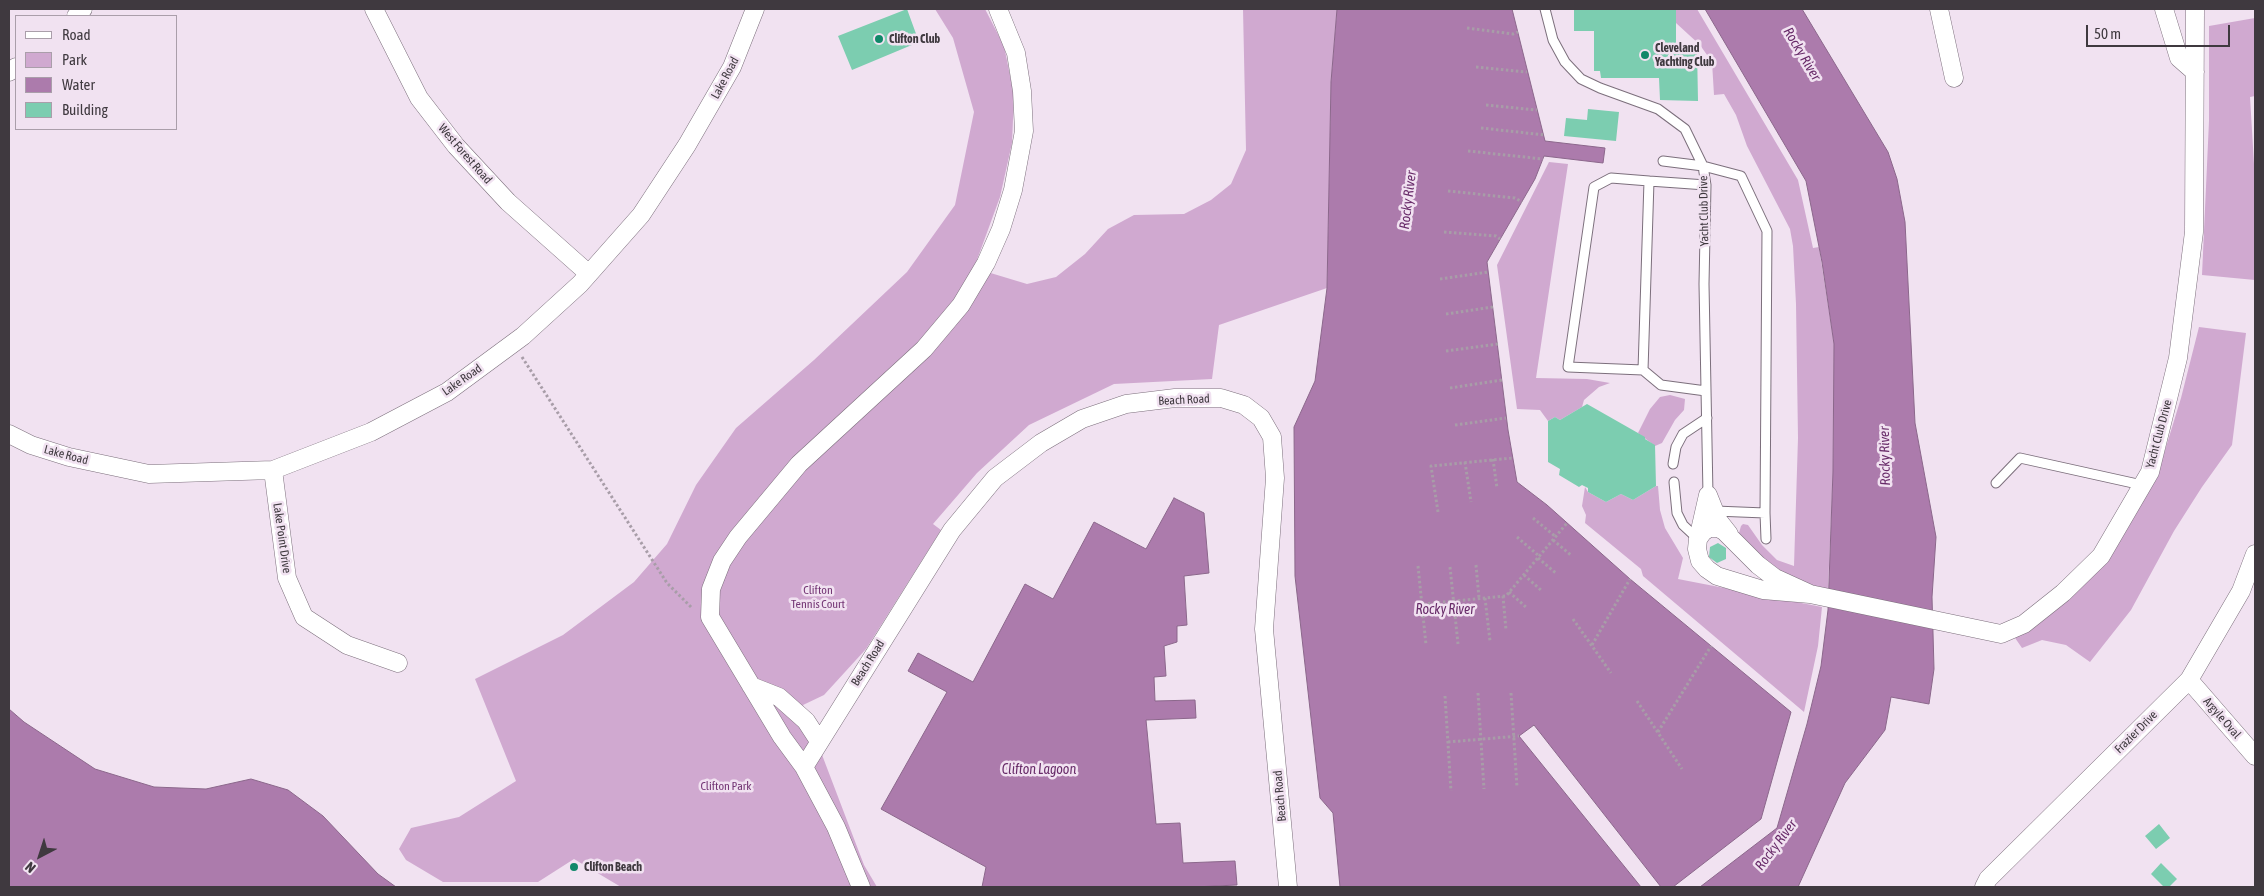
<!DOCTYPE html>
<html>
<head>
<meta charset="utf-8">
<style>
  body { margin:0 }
  #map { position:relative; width:2264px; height:896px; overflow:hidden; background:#f1e2f1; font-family:"Asap Condensed",sans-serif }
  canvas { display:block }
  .frame { position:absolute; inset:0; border:10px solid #3f393f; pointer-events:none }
  .legend { position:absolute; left:15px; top:15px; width:162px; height:115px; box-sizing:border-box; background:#f1e2f1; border:1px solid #aa9eaa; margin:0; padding:6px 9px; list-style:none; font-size:15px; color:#3f393f }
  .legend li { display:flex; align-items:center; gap:10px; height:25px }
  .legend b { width:25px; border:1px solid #aa9eaa }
  .north { position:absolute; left:15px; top:831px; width:50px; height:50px; -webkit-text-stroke:4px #f1e2f1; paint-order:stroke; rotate:220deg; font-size:14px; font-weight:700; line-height:20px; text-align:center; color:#3f393f }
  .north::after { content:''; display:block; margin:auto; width:18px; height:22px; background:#3f393f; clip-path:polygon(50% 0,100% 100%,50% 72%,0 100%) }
  .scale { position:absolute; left:2086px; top:25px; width:144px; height:22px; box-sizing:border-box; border:2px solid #3f393f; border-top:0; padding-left:6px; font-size:15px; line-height:18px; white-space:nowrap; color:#3f393f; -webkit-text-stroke:4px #f1e2f1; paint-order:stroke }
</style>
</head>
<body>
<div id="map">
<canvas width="2264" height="896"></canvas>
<div class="frame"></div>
<ul class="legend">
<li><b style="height:6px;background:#fff"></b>Road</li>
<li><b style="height:14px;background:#d0a9d0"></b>Park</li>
<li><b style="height:14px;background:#ac7bac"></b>Water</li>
<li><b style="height:14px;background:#7ccdb0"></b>Building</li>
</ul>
<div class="north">N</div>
<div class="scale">50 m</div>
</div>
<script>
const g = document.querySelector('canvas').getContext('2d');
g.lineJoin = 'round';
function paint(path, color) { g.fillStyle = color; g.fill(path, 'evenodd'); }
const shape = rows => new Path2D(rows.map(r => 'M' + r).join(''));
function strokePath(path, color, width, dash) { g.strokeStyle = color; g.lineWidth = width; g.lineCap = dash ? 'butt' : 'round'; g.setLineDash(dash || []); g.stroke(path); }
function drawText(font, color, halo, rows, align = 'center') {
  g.font = font + ' "Asap Condensed",sans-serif'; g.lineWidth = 5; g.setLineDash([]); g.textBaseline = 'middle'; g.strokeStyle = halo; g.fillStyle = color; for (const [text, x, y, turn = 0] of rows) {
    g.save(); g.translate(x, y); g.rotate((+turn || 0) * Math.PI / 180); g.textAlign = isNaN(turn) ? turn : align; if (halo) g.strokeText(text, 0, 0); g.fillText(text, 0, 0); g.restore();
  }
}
paint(shape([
  [935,9,985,9,1004,46,1014,95,1012,143,1000,197,974,268,1027,284,1056,277,1085,254,1108,229,1134,215,1184,214,1211,200,1231,184,1246,150,1243,9,1337,9,1331,82,1327,288,1219,325,1212,379,1114,384,1029,425,977,473,933,524,941,530,866,649,824,695,803,705,864,865,877,887,621,887,574,859,538,882,443,882,406,860,399,849,411,828,459,817,516,781,475,679,563,635,634,582,667,544,696,485,736,428,814,360,907,272,955,205,974,112,953,38],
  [1676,9,1697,9,1798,180,1813,248,1819,247,1834,344,1833,471,1828,589,1793,581,1773,572,1744,543,1739,533,1741,526,1743,524,1748,525,1762,545,1777,560,1794,566,1798,438,1796,304,1793,246,1790,229,1747,146,1736,115,1724,94,1714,95,1712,62,1700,45,1676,23],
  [2255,18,2255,96,2250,97,2255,181,2255,280,2202,275,2209,121,2209,26],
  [1549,162,1568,164,1536,378,1587,379,1610,383,1599,387,1584,400,1582,407,1560,420,1555,417,1548,421,1540,410,1517,409,1497,265],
  [2199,327,2246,333,2232,445,2202,487,2174,531,2131,610,2090,662,2066,645,2042,640,2022,648,2013,635,2100,565,2127,529,2158,473,2181,398],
  [1670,395,1685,399,1684,410,1675,420,1662,443,1655,446,1638,433,1650,409,1660,397],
  [1656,486,1658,486,1660,510,1665,528,1683,558,1678,579,1822,607,1818,646,1804,712,1643,576,1641,569,1585,523,1586,515,1582,506,1585,487,1588,492,1606,502,1621,494,1633,500]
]), '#d0a9d0');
const water = shape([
  [1337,9,1512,9,1545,141,1605,148,1603,163,1544,156,1535,179,1487,262,1508,430,1517,482,1547,505,1630,579,1791,712,1761,819,1673,887,1661,887,1534,725,1519,736,1641,887,1340,887,1333,813,1320,798,1295,576,1294,427,1315,381,1327,288,1331,82,1337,9],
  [1705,9,1802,9,1888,152,1897,179,1905,222,1915,423,1936,537,1932,597,1934,669,1929,704,1891,697,1885,730,1845,783,1798,887,1700,887,1777,828,1807,724,1821,666,1828,610,1833,471,1834,344,1822,262,1806,181,1705,9],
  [1174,498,1204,513,1209,573,1184,576,1187,625,1177,626,1177,642,1164,646,1166,676,1154,677,1155,701,1195,700,1196,718,1146,720,1156,824,1180,823,1183,863,1235,861,1237,885,1194,887,982,887,986,867,881,809,947,692,908,671,918,653,973,682,1025,584,1053,599,1094,522,1146,549,1174,498],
  [9,709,24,722,95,769,154,787,206,789,251,779,288,790,323,816,378,874,396,887,9,887,9,709]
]);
paint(water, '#ac7bac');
strokePath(water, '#8b678b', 1);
paint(shape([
  [907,9,919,42,852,70,838,36],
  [1574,9,1676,9,1676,49,1697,48,1698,101,1660,100,1659,78,1601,78,1600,71,1594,71,1594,31,1574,31],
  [1588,109,1619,112,1616,141,1564,136,1566,118,1587,120],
  [1587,404,1645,437,1645,439,1655,445,1656,486,1633,500,1621,494,1606,502,1588,492,1588,488,1582,485,1579,487,1559,475,1560,469,1548,462,1548,421,1555,417,1560,420],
  [1718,543,1726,548,1726,559,1717,563,1709,557,1710,547],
  [2159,824,2170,838,2156,849,2145,836],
  [2161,863,2177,879,2169,887,2164,887,2151,874]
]), '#7ccdb0');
const service = shape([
  [1545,9,1553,40,1565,62,1581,79,1600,88,1658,109,1685,129,1703,166,1706,185,1704,284,1708,495],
  [1663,161,1703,166,1741,176,1767,231,1765,513],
  [1706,185,1649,181,1643,370,1661,385,1706,391],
  [1643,370,1568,367,1594,187,1611,178,1649,181],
  [1673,464,1676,447,1683,434,1707,418],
  [1674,482,1677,513,1683,525,1698,539],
  [1996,483,2020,458,2142,485],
  [1715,511,1765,513,1766,539]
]);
const minor = shape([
  [374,9,419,98,456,146,508,202,589,274],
  [1939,9,1954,78],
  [2164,9,2179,58,2195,72],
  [76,16,83,9],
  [9,72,16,67],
  [9,434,31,445,69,457,149,474,273,470,371,432,447,392,523,336,580,284,641,215,687,145,732,67,755,9],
  [273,470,287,578,304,617,347,645,398,663],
  [1698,539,1708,495,1718,520,1729,534],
  [1810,594,1775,578,1758,565,1724,531,1718,528,1709,528,1703,532,1698,539,1697,549,1700,561,1707,569,1717,576,1763,590,1810,594,2001,634,2024,624,2063,593,2101,556,2150,472,2178,358,2194,232,2195,9],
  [2189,680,2255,756],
  [751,686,779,697,806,721,819,741],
  [804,767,952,530,995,478,1041,443,1082,419,1126,404,1175,398,1221,398,1244,405,1261,418,1272,437,1275,478,1264,629,1288,887],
  [861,887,836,827,804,767,782,737,710,617,711,589,722,561,738,537,799,464,924,349,961,305,986,263,1001,229,1013,190,1024,131,1022,91,1016,53,998,9],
  [1984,887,1988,879,2189,680,2241,591,2255,554]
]);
strokePath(service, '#7c6f7c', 11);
strokePath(minor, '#7c6f7c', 19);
strokePath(shape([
  [1467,28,1513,34,1518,32],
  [1476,67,1527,72],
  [1486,105,1537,110],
  [1481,128,1545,135],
  [1468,151,1543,159],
  [1448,191,1515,198,1522,202],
  [1444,232,1496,236,1500,239],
  [1440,279,1488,272],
  [1446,314,1493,307],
  [1446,351,1498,344],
  [522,357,667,583,692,608],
  [1450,388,1502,380],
  [1455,425,1506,418],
  [1493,459,1497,488],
  [1465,462,1471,502],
  [1438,512,1431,466,1513,458],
  [1533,518,1556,537],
  [1517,537,1539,556],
  [1553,540,1572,556],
  [1538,558,1557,574],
  [1476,565,1479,598],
  [1418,566,1426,645],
  [1450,567,1458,644],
  [1524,575,1542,591],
  [1509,592,1527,608],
  [1503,596,1506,630],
  [1485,598,1490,641],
  [1423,604,1506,596,1567,523],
  [1573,619,1611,673],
  [1592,645,1630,579],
  [1478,693,1484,789],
  [1511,693,1517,787],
  [1445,696,1451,791],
  [1637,701,1682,769],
  [1658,732,1711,646],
  [1448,742,1519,736]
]), '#a89da8', 3, [2.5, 2.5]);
strokePath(service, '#fff', 9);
strokePath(minor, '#fff', 18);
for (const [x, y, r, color] of [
  [879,39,5,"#108869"],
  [1645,55,5,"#108869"],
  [574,867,5,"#108869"]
]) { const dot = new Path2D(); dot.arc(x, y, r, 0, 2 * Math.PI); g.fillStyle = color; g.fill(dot); strokePath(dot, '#f1e2f1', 2); }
drawText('bold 12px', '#3f393f', '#f1e2f1', [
  ["Clifton Club",889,39],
  ["Cleveland",1655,48],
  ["Yachting Club",1655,62],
  ["Clifton Beach",584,867]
], 'left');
drawText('12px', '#3f393f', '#f1e2f1', [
  ["Lake Road",725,78,-62],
  ["West Forest Road",465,154,49],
  ["Yacht Club Drive",1704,211,-91],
  ["Lake Road",462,380,-35],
  ["Beach Road",1184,400,-3],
  ["Yacht Club Drive",2159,434,-75],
  ["Lake Road",66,455,15],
  ["Lake Point Drive",282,538,82],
  ["Beach Road",868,663,-58],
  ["Argyle Oval",2222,718,49],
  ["Frazier Drive",2136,732,-45],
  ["Beach Road",1280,796,-95]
]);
drawText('12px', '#743675', '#f1e2f1', [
  ["Clifton",818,590],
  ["Tennis Court",818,604],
  ["Clifton Park",726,786]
]);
drawText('italic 14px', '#682b69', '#f1e2f1', [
  ["Rocky River",1802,54,59],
  ["Rocky River",1408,200,-83],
  ["Rocky River",1885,456,-91],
  ["Rocky River",1445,610],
  ["Clifton Lagoon",1039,770],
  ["Rocky River",1776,845,-53]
]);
</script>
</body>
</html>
